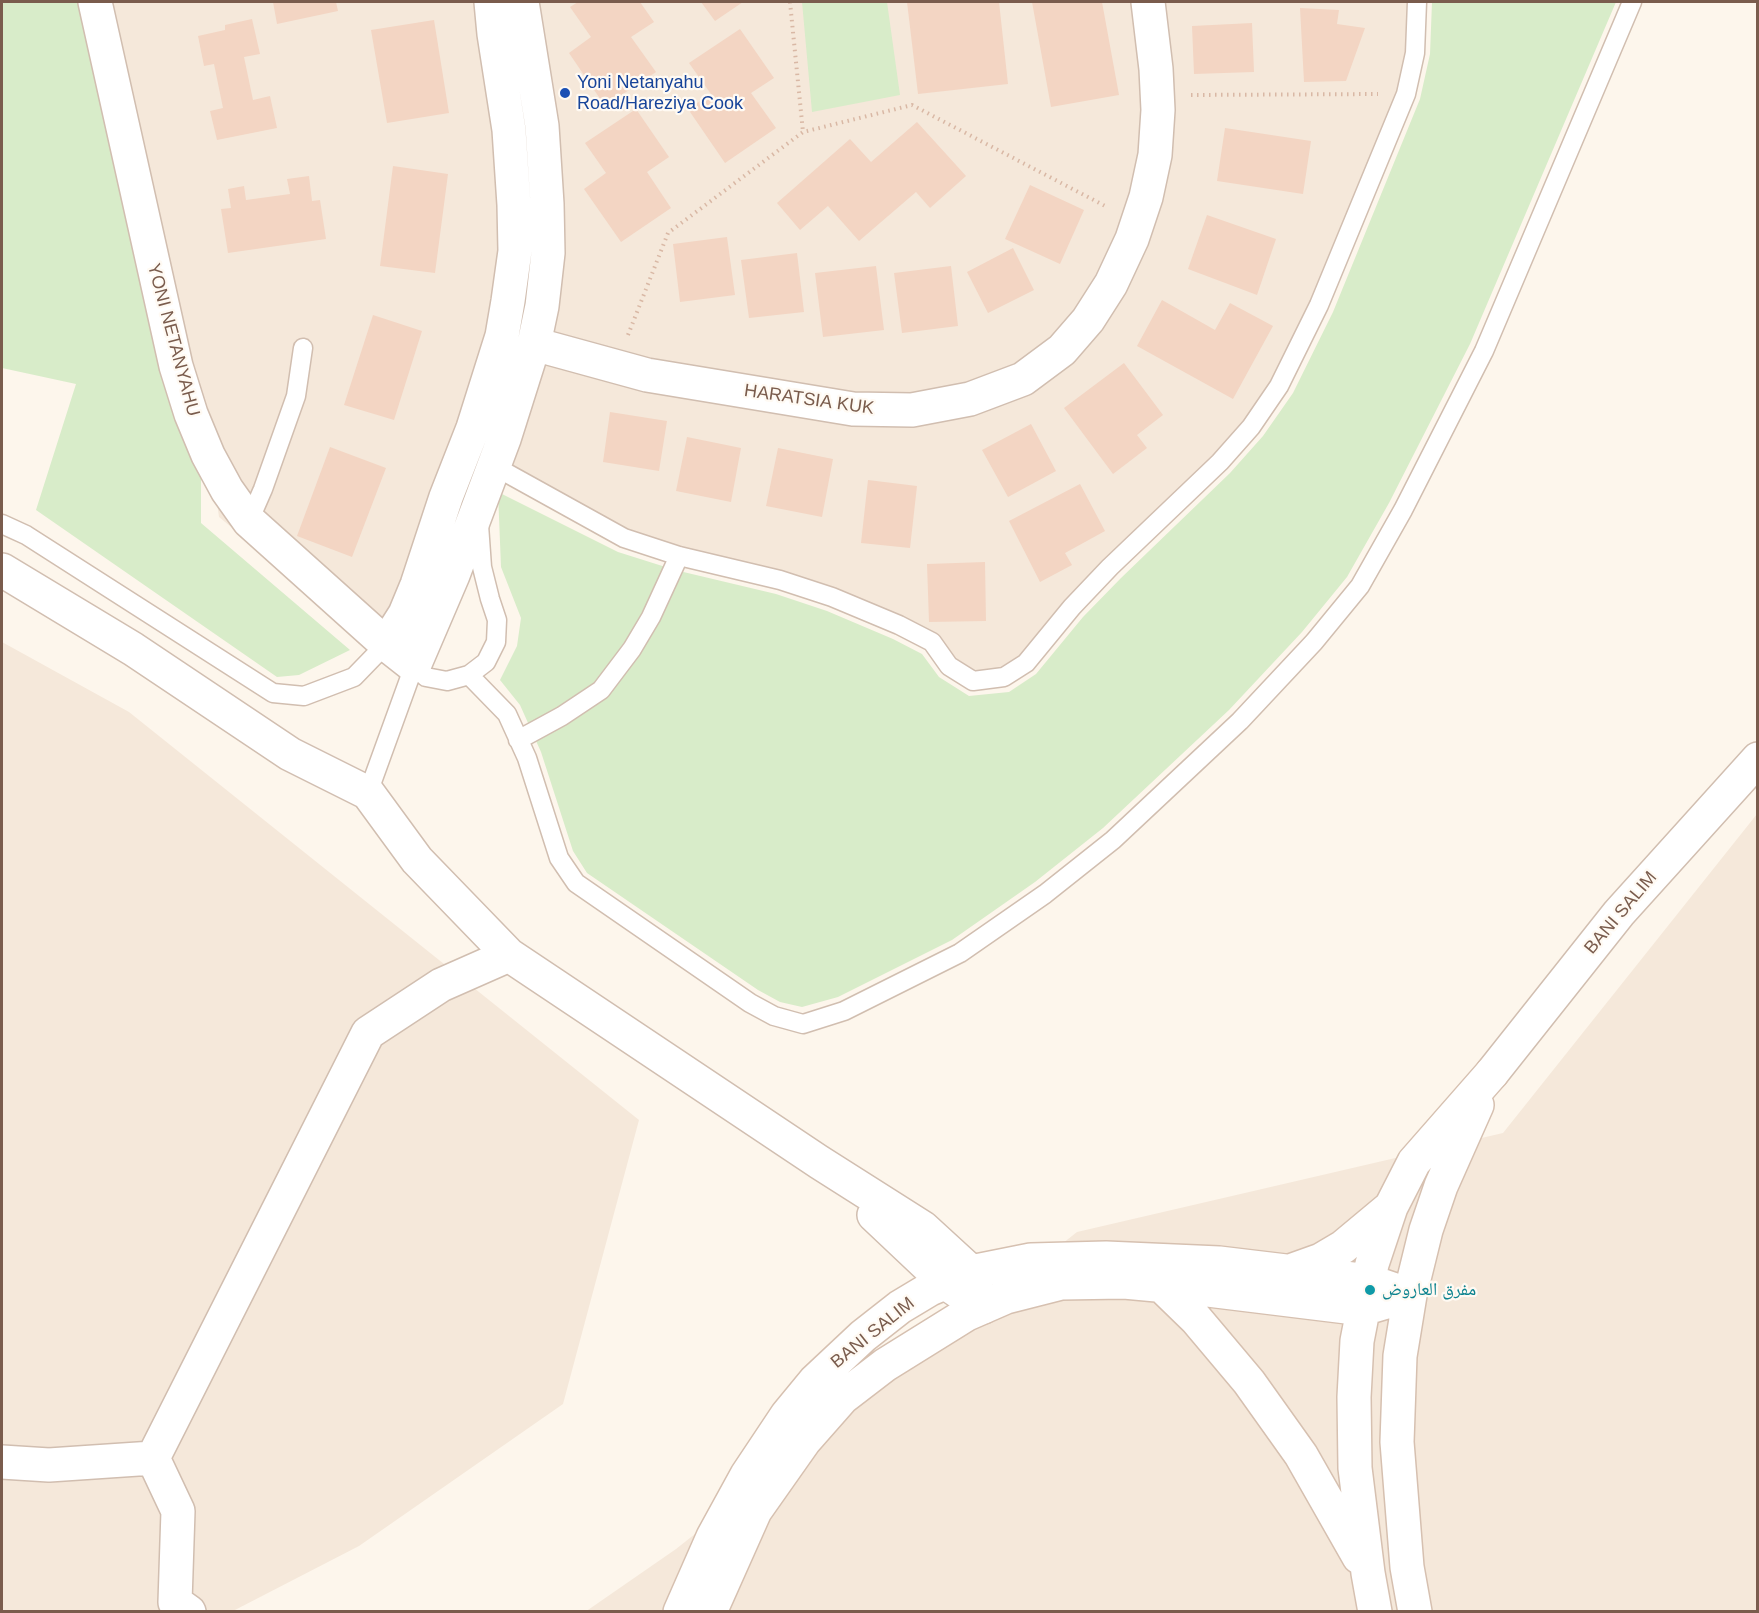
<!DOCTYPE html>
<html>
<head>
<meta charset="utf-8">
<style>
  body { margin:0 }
  #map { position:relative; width:1759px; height:1613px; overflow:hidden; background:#fdf6ec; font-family:Arial,sans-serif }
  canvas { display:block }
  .frame { position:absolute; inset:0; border:3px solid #7a5c4d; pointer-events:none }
</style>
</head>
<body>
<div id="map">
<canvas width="1759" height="1613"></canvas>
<div class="frame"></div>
</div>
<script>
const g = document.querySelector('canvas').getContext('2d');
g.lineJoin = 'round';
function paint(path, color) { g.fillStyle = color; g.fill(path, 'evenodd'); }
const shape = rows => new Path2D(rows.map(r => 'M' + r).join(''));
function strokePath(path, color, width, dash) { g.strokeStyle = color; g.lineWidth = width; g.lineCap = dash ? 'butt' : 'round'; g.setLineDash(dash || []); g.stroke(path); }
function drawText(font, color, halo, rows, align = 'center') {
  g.font = font + ' Arial,"Noto Naskh Arabic",sans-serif'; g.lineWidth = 4.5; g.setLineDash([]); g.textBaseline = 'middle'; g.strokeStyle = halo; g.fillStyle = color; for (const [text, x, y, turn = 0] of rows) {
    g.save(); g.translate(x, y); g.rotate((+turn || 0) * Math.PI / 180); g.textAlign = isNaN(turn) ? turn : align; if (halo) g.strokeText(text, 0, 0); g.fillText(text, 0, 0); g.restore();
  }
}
paint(shape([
  [89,2,1415,2,1413,52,1356,213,1250,426,1025,662,973,679,934,641,679,555,482,465,424,596,388,657,219,517,210,453],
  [2,642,129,712,639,1120,563,1404,359,1546,233,1611,2,1611],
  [1757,814,1757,1611,585,1612,676,1549,1077,1232,1503,1133]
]), '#f5e8da');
paint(shape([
  [2,2,90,2,201,467,201,523,350,650,299,675,277,677,36,510,76,384,2,368],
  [802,2,887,2,900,95,812,112],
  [1432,2,1616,2,1470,344,1389,503,1347,577,1302,632,1229,710,1103,828,1035,882,952,940,838,997,802,1007,780,1002,758,990,587,873,573,851,541,752,520,705,500,680,517,646,521,618,501,567,498,492,618,552,675,570,776,594,827,611,893,639,922,654,939,677,969,696,1009,692,1036,674,1083,617,1121,578,1230,473,1263,436,1293,393,1333,312,1420,99,1430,54]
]), '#d8ecc9');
paint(shape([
  [273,2,336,2,338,11,277,24],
  [578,2,640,2,654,22,631,37,656,72,605,106,569,53,591,37,570,7],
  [701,2,743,2,715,21],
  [907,2,999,2,1008,84,918,94],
  [1032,2,1102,2,1119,95,1051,107],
  [1300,8,1339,10,1337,24,1365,28,1346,81,1304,82],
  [252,19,260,54,244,57,253,100,270,96,277,128,217,140,210,111,223,108,214,64,204,66,198,36,225,30,225,25],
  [434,20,449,113,387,123,371,30],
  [1252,23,1254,72,1194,74,1192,26],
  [740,29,774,78,751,93,776,128,725,163,688,109,711,94,689,63],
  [636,109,669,157,647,172,671,208,621,242,584,189,606,173,585,143],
  [917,122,966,176,930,208,916,192,859,241,828,206,800,230,777,203,850,139,871,162],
  [1225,128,1311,141,1303,194,1217,181],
  [393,166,448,174,435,273,380,266],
  [309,176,312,201,320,200,326,239,228,253,221,209,231,208,228,189,244,186,246,200,290,194,287,179],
  [1030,185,1084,210,1060,264,1005,239],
  [1207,215,1276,239,1257,295,1188,269],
  [727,237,735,295,680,302,673,244],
  [1013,248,1034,290,988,313,967,272],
  [797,253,804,312,749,318,741,260],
  [876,266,884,330,823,337,815,273],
  [951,266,958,326,902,333,894,273],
  [1162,300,1215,330,1230,303,1273,326,1233,399,1137,346],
  [373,315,422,331,394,420,344,405],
  [1124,363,1163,415,1137,435,1147,448,1113,474,1064,408],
  [610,412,667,421,659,471,603,462],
  [1031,424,1056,471,1008,497,982,450],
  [687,437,741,448,731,502,676,491],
  [330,447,386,468,352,557,297,536],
  [778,448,833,459,822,517,766,506],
  [868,480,917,486,910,548,861,543],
  [1080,484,1105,531,1065,553,1072,565,1040,582,1009,521],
  [985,562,986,621,929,622,927,564]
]), '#f3d5c3');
const service = shape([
  [494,466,624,538,679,556,780,580,832,597,899,625,932,642,949,666,973,681,1004,677,1026,663,1072,607,1110,567,1220,462,1251,427,1279,386,1319,305,1406,94,1415,53,1417,2],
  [249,521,263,489,296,396,303,348],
  [2,524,26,535,273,693,304,696,354,677,386,644],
  [469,675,507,714,527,758,559,858,576,883,750,1003,774,1016,803,1024,844,1011,960,953,1045,894,1113,840,1240,721,1314,642,1360,586,1403,510,1484,351,1632,2],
  [518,740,562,716,601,690,632,649,651,617,679,556],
  [368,793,414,666,426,677,447,681,469,675,486,662,496,642,497,620,490,599,482,567,479,525]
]);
const minor = shape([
  [95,2,176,366,191,414,208,455,227,490,249,521,386,644,414,666],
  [534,344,647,375,853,409,912,410,970,399,1023,379,1062,350,1088,320,1111,284,1132,239,1146,197,1155,155,1158,110,1156,69,1148,2],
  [2,570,133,649,290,754,368,793,417,860,509,955,819,1162,923,1228,971,1272,983,1307],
  [874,1215,946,1283,968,1298],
  [2,1462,49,1465,153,1458],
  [189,1612,175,1602,178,1511,153,1458,368,1033,441,985,509,955]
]);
const tertiary = shape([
  [386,644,405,614,417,585,446,497,473,428,502,336,508,301,515,251,514,205,509,130,494,34,491,2],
  [414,666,453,575,504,439,534,344,542,306,548,253,547,204,542,126,522,2],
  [1492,1073,1619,913,1758,759]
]);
const secondary = shape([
  [1293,1270,1321,1260,1343,1247,1391,1207],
  [1162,1286,1196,1319,1249,1382,1301,1455,1359,1557],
  [680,1612,713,1537,747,1475,787,1415,815,1381,863,1336,900,1307,930,1289,971,1272,1031,1260,1106,1258,1219,1263,1369,1281,1410,1295],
  [710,1612,755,1511,805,1440,842,1398,885,1365,967,1314,1006,1297,1061,1283,1124,1282,1200,1289,1363,1309,1410,1295],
  [1375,1612,1368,1573,1355,1468,1354,1397,1357,1341,1372,1264,1391,1207,1414,1162,1492,1073],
  [1415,1612,1407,1567,1397,1442,1400,1356,1410,1295,1426,1230,1441,1186,1477,1105]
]);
strokePath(service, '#d1beb0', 21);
strokePath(minor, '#d1beb0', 36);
strokePath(tertiary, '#d1beb0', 36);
strokePath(secondary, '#d6c0b0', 36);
strokePath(shape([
  [790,2,803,132],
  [1191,95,1378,94],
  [628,335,668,233,803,132,912,105,1107,207]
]), '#d9b8a5', 4, [1.5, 4.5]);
strokePath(service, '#fff', 18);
strokePath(minor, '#fff', 33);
strokePath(tertiary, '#fff', 33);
strokePath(secondary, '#fff', 33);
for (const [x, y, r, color] of [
  [565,93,6,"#1a4fb4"],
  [1370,1290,6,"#0f9aa8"]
]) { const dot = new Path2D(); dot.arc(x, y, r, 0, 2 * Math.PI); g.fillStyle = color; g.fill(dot); strokePath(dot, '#fffaf3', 2); }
drawText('18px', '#164399', '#fffaf3', [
  ["Yoni Netanyahu",577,83],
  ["Road/Hareziya Cook",577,104]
], 'left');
drawText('18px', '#7a5c4d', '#fffaf3', [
  ["YONI NETANYAHU",173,340,75],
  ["HARATSIA KUK",809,400,8],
  ["BANI SALIM",1621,913,-50],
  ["BANI SALIM",873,1333,-39]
]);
drawText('18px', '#0d838f', '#fffaf3', [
  ["مفرق العاروض",1382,1290]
], 'left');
</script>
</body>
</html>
